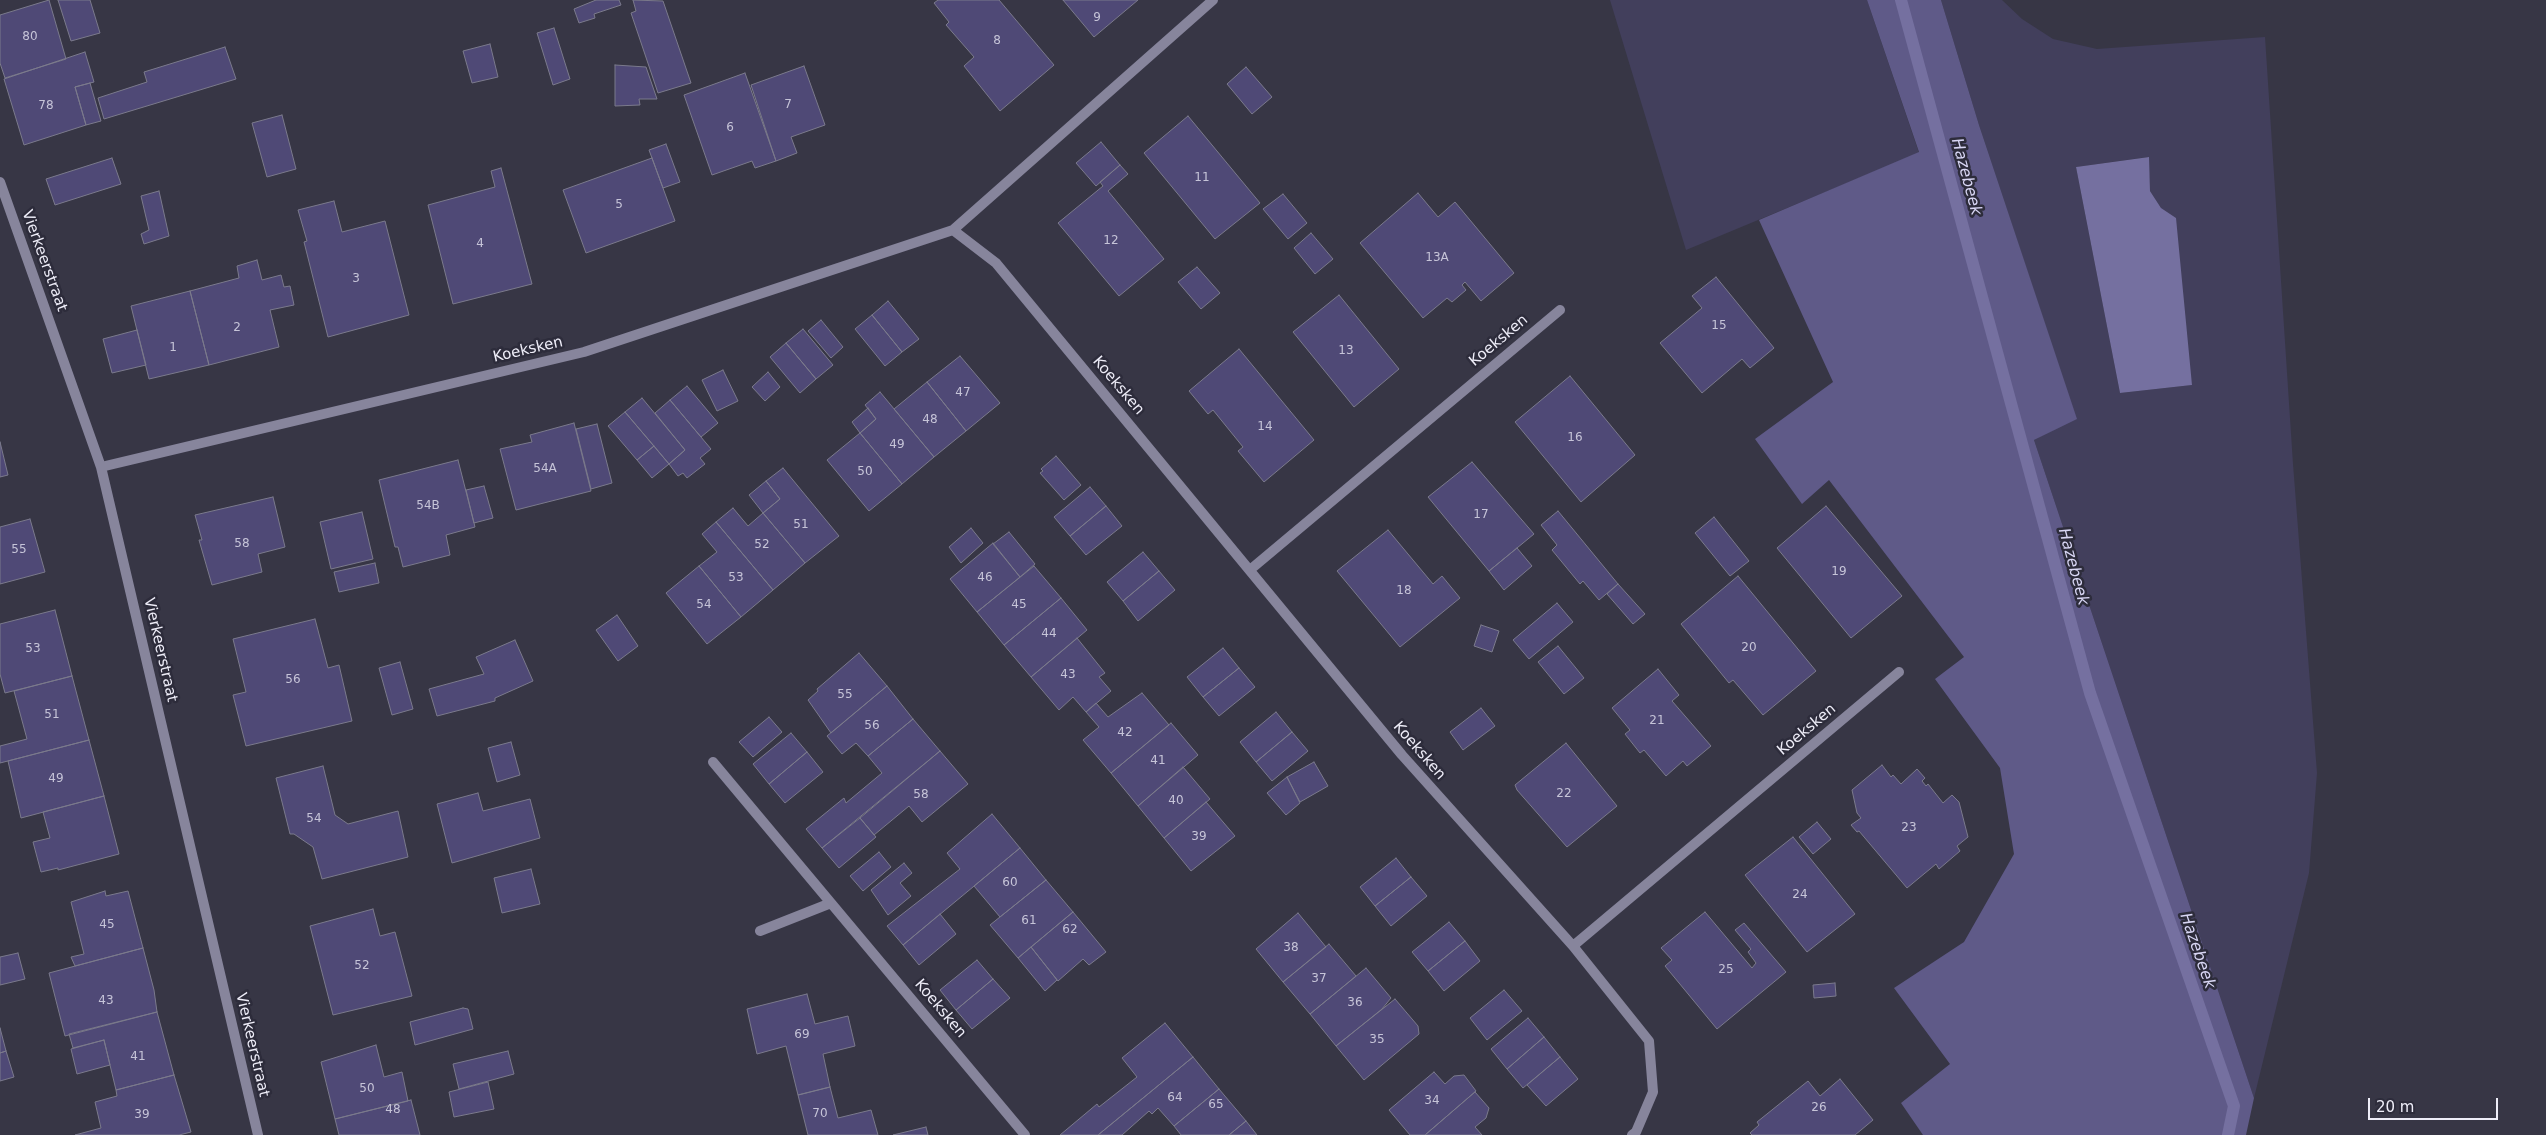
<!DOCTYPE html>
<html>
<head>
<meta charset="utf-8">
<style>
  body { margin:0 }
  #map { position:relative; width:2546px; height:1135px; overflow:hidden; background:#373645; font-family:"DejaVu Sans",sans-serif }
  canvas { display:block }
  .scale { position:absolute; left:2368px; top:1098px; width:130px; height:22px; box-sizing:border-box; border:2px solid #eeedf8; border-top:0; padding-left:6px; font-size:15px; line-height:18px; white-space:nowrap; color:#eeedf8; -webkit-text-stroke:4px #2d2c3b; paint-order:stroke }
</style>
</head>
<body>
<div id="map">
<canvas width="2546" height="1135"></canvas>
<div class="scale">20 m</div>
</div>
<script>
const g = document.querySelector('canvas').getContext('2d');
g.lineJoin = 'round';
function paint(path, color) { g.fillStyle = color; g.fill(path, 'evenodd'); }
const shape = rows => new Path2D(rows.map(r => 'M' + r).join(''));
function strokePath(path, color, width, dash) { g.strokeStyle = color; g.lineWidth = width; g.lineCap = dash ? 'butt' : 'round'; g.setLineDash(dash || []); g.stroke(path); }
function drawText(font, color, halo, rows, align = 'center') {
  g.font = font + ' "DejaVu Sans",sans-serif'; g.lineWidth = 5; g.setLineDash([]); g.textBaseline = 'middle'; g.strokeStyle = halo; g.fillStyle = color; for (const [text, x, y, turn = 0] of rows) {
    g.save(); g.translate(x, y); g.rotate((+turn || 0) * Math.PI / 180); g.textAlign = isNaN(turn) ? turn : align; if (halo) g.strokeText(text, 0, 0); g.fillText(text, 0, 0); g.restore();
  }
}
paint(shape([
  [1610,0,1867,0,1919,153,1686,250],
  [1941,0,2002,0,2022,19,2053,39,2097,49,2265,37,2293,464,2317,773,2309,873,2254,1098,2034,440,2076,418,1979,125],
  [2148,157,2150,191,2161,208,2192,385,2120,393,2076,167]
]), '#423f5c');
paint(shape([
  [1867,0,1941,0,1979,125,2077,419,2034,440,2254,1098,2246,1135,1923,1135,1901,1103,1950,1064,1894,988,1964,942,2014,854,2000,768,1935,679,1964,657,1829,480,1802,504,1755,439,1833,382,1759,220,1919,152]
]), '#5f5a88');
paint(shape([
  [2149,157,2150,191,2161,208,2176,218,2192,385,2120,393,2076,167]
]), '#7570a0');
strokePath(shape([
  [1901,0,2090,693,2234,1106,2228,1135]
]), '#7570a0', 12);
const building = shape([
  [49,0,66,59,5,78,0,63,0,15,49,0],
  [58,0,90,0,100,33,71,41,58,0],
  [596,0,619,0,621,5,594,14,595,18,579,23,574,9,596,0],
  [633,0,663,1,691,83,658,93,631,13,636,11,633,0],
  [938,0,999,0,1054,65,1000,111,964,66,974,57,946,25,949,22,934,3,938,0],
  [1063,0,1138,0,1094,37,1063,0],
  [554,28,570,79,553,85,537,33,554,28],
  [490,44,498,77,472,83,463,51,490,44],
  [225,47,236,79,104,119,98,98,147,82,144,72,225,47],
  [85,52,94,82,75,87,86,125,24,145,4,79,85,52],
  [615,65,646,67,657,99,639,99,640,105,615,106,615,65],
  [804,66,825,125,791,137,797,153,776,161,751,85,804,66],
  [1246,67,1272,97,1252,114,1227,84,1246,67],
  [745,73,776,161,755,168,752,161,712,175,684,95,745,73],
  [90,83,101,121,86,125,75,87,90,83],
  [282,115,296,169,267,177,252,123,282,115],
  [1188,116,1260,203,1215,239,1144,153,1188,116],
  [1101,142,1120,165,1096,186,1076,163,1101,142],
  [666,144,680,182,663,188,649,150,666,144],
  [112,158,121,184,55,205,46,179,112,158],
  [652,158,675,221,586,253,563,190,652,158],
  [1120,165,1128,174,1108,191,1164,259,1119,296,1058,223,1103,186,1100,182,1120,165],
  [501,168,532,284,453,304,428,205,495,187,491,171,501,168],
  [159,191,169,236,144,244,141,234,149,230,141,196,159,191],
  [1418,193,1438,217,1455,202,1514,273,1481,301,1465,282,1462,285,1466,290,1452,302,1447,298,1423,318,1360,243,1418,193],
  [1283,194,1307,223,1288,239,1263,209,1283,194],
  [334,201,342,232,385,221,409,315,328,337,304,242,307,241,298,210,334,201],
  [1311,233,1333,259,1315,274,1294,248,1311,233],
  [257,260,262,280,281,275,284,287,290,286,294,305,270,310,279,347,209,365,190,291,239,278,237,266,257,260],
  [1197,267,1220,293,1201,309,1178,282,1197,267],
  [1716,277,1774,348,1750,368,1742,359,1702,393,1660,343,1702,308,1692,296,1716,277],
  [190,291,209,365,149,379,131,306,190,291],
  [1339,295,1399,369,1354,407,1293,332,1339,295],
  [888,301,919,339,902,352,872,315,888,301],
  [872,315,902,352,885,366,855,329,872,315],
  [821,320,843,347,831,358,808,331,821,320],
  [803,329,833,365,816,379,786,343,803,329],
  [137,330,146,365,112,373,103,339,137,330],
  [786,343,816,379,800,393,770,357,786,343],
  [1239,349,1314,440,1264,482,1238,451,1243,447,1213,410,1208,414,1189,391,1239,349],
  [960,356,1000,403,966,431,927,382,960,356],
  [723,370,738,401,717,411,702,380,723,370],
  [768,372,780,387,765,401,752,387,768,372],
  [1570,376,1635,455,1581,502,1515,422,1570,376],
  [927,382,966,431,934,457,894,409,927,382],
  [687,386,718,423,701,437,670,400,687,386],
  [880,392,934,457,902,484,860,433,876,419,865,405,880,392],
  [642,398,685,450,669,464,625,412,642,398],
  [670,400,711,449,700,458,705,464,687,478,683,473,678,476,669,464,685,450,655,413,670,400],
  [868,408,876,419,860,433,852,422,868,408],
  [625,412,654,446,637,460,608,426,625,412],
  [574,423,591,491,516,510,500,449,532,442,530,435,574,423],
  [597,424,612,483,591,489,576,429,597,424],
  [860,433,902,484,869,511,827,460,860,433],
  [0,442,8,475,0,477,0,442],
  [654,446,669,464,652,478,637,460,654,446],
  [1056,456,1081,485,1064,500,1040,473,1043,471,1041,469,1056,456],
  [458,460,475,527,446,535,450,555,403,567,398,547,395,547,379,480,458,460],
  [1472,462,1534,534,1489,571,1428,497,1472,462],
  [783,468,839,536,805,563,763,513,780,499,766,481,783,468],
  [766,481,780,499,763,513,749,495,766,481],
  [484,486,493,518,474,523,466,490,484,486],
  [1090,487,1106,506,1070,536,1054,517,1090,487],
  [273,497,285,547,258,554,262,572,212,585,199,540,202,540,195,515,273,497],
  [1106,506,1122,526,1086,555,1070,536,1106,506],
  [1826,506,1902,596,1851,638,1777,548,1826,506],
  [733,508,748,526,763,513,805,563,773,590,716,522,733,508],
  [1558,511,1618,584,1599,600,1583,581,1580,584,1552,550,1557,545,1541,525,1558,511],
  [362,512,373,559,331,569,320,522,362,512],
  [1714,517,1749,561,1730,576,1695,533,1714,517],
  [30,519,45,572,0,584,0,527,30,519],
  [716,522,773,590,741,617,699,566,717,552,702,534,716,522],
  [971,528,983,543,961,563,949,547,971,528],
  [1388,530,1433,584,1442,576,1460,598,1400,647,1337,571,1388,530],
  [1009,532,1035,564,1020,577,993,544,1009,532],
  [993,543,1020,577,977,612,950,579,993,543],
  [1517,548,1532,566,1504,590,1489,571,1517,548],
  [1143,552,1159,571,1123,601,1107,582,1143,552],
  [375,563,379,583,339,592,334,572,375,563],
  [699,566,741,617,707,644,666,593,699,566],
  [1034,566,1061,598,1004,645,977,612,1034,566],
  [1159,571,1175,590,1138,621,1123,601,1159,571],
  [1738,576,1816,671,1763,715,1733,680,1729,683,1681,624,1738,576],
  [1618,584,1645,614,1633,624,1607,594,1618,584],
  [1061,598,1087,630,1031,677,1004,645,1061,598],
  [1557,603,1573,622,1529,659,1513,640,1557,603],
  [55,610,72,676,5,693,0,674,0,624,55,610],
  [617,615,638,646,618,661,596,630,617,615],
  [315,619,328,668,339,665,352,721,246,746,233,695,246,692,233,639,315,619],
  [1481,625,1499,631,1492,652,1474,646,1481,625],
  [1077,638,1105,673,1099,677,1111,691,1086,712,1073,697,1059,710,1031,677,1077,638],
  [515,640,533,681,495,698,495,701,437,716,429,689,484,674,476,657,515,640],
  [1558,646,1584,678,1564,694,1538,662,1558,646],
  [1223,648,1239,668,1203,697,1187,677,1223,648],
  [859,653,887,686,831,733,808,700,818,691,817,689,859,653],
  [400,662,413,709,392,715,379,668,400,662],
  [1239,668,1255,687,1219,716,1203,697,1239,668],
  [1658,669,1679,695,1672,701,1711,746,1687,766,1683,761,1666,776,1644,750,1640,753,1625,734,1630,730,1612,708,1658,669],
  [72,676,89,740,0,763,0,746,27,739,14,691,72,676],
  [887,686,913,719,868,756,856,743,842,754,827,736,887,686],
  [1142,693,1169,725,1111,773,1083,740,1099,727,1086,712,1096,703,1108,717,1142,693],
  [1481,708,1495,726,1463,750,1450,732,1481,708],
  [1276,712,1292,732,1256,762,1240,742,1276,712],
  [769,717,782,732,753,757,739,742,769,717],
  [913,719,940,751,822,848,806,829,844,798,846,803,882,773,868,756,913,719],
  [1171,723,1198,755,1138,806,1111,773,1171,723],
  [1292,732,1308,751,1272,781,1256,762,1292,732],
  [791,733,807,752,769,784,753,764,791,733],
  [89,740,104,796,21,818,8,761,89,740],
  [511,742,520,775,497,782,488,748,511,742],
  [1566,743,1617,806,1567,847,1517,790,1515,785,1566,743],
  [940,751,968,784,922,822,909,806,874,835,860,818,940,751],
  [807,752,823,772,785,803,769,784,807,752],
  [1314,762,1328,786,1300,802,1287,777,1314,762],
  [1882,765,1891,777,1893,775,1901,784,1917,769,1925,778,1922,781,1926,786,1928,784,1943,803,1952,795,1959,802,1968,837,1957,846,1960,851,1939,869,1936,864,1907,888,1859,831,1857,832,1851,825,1861,818,1857,813,1852,790,1882,765],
  [323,766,335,815,348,824,398,811,408,857,322,879,313,847,294,834,290,834,276,778,323,766],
  [1183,767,1210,799,1164,838,1138,806,1183,767],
  [1287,777,1300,803,1286,815,1267,793,1287,777],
  [478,793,483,811,530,799,540,838,452,863,437,804,478,793],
  [104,796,119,854,58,870,58,868,41,872,33,842,50,838,43,812,104,796],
  [1206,802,1235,836,1191,871,1164,838,1206,802],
  [992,814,1020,848,903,945,887,926,960,869,947,853,992,814],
  [860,818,876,837,839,868,822,848,860,818],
  [1817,822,1831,839,1813,854,1799,837,1817,822],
  [1793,837,1855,914,1807,952,1745,875,1793,837],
  [1020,848,1046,880,1000,917,974,886,1020,848],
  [879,852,891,867,863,891,850,876,879,852],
  [1396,858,1411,877,1375,906,1360,887,1396,858],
  [904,863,912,873,900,883,911,896,888,915,871,890,904,863],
  [531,869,540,904,502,913,494,878,531,869],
  [1411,877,1427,896,1391,926,1375,906,1411,877],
  [1046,880,1073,912,1018,958,990,925,1046,880],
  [105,891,106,896,128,891,143,948,75,966,71,957,84,954,71,902,105,891],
  [373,909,380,936,395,932,412,996,333,1015,310,926,373,909],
  [1073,912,1106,952,1089,965,1083,959,1058,981,1031,947,1073,912],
  [1705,912,1752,968,1756,963,1748,952,1751,949,1735,930,1744,923,1786,972,1717,1029,1665,966,1672,960,1661,948,1705,912],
  [1298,913,1326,947,1283,982,1256,949,1298,913],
  [940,914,956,934,919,965,903,945,940,914],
  [1449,922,1465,941,1428,971,1412,952,1449,922],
  [1465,941,1480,961,1444,991,1428,971,1465,941],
  [1329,944,1356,976,1310,1014,1283,982,1329,944],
  [1031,947,1057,980,1045,991,1018,958,1031,947],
  [143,948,154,990,157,1012,65,1036,49,973,143,948],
  [18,953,25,979,0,985,0,957,18,953],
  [977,960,993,979,956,1010,940,990,977,960],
  [1366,968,1391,998,1382,1009,1336,1046,1310,1014,1366,968],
  [993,979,1010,998,972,1029,956,1010,993,979],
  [1835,983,1836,996,1814,998,1813,985,1835,983],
  [1504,990,1522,1011,1487,1040,1470,1018,1504,990],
  [807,994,815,1024,848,1016,855,1046,823,1054,830,1087,798,1095,786,1046,757,1054,747,1009,807,994],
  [1395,999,1418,1026,1419,1034,1364,1080,1336,1046,1395,999],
  [463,1008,468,1009,473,1029,415,1045,410,1022,463,1008],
  [157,1012,174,1075,116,1090,104,1040,73,1048,69,1034,157,1012],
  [1528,1018,1544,1037,1507,1069,1491,1049,1528,1018],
  [1165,1023,1193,1057,1098,1135,1060,1135,1097,1104,1099,1107,1137,1077,1122,1058,1165,1023],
  [0,1028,6,1051,0,1053,0,1028],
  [1544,1037,1560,1057,1523,1088,1507,1069,1544,1037],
  [104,1040,110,1065,77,1074,71,1049,104,1040],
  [376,1045,384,1077,402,1072,408,1101,335,1119,321,1062,376,1045],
  [6,1051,14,1077,0,1081,0,1053,6,1051],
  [508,1051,514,1074,459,1089,453,1064,508,1051],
  [1193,1057,1219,1089,1174,1126,1158,1108,1152,1114,1149,1111,1122,1135,1098,1135,1193,1057],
  [1560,1057,1578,1079,1546,1106,1527,1085,1560,1057],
  [1434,1072,1445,1084,1454,1076,1464,1075,1476,1091,1425,1135,1410,1135,1389,1110,1434,1072],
  [174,1075,191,1132,179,1135,75,1135,101,1128,95,1102,117,1096,116,1090,174,1075],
  [1840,1079,1873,1120,1855,1135,1752,1135,1750,1133,1759,1125,1757,1122,1808,1081,1820,1096,1840,1079],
  [488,1082,494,1109,454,1117,449,1092,488,1082],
  [830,1087,838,1118,871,1110,878,1135,808,1135,798,1095,830,1087],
  [1219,1089,1246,1121,1229,1135,1181,1135,1174,1126,1219,1089],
  [1475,1092,1489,1108,1486,1118,1475,1127,1482,1135,1425,1135,1475,1092],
  [411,1100,420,1135,339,1135,335,1119,411,1100],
  [1246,1121,1257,1135,1229,1135,1246,1121],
  [926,1127,928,1135,893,1135,926,1127]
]);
paint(building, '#4f4976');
strokePath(building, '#7b7a8c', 1);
strokePath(shape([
  [0,182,101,467,258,1135],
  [953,230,1213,0],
  [101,467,584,352,953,230,996,263,1402,755,1573,946,1649,1041,1653,1092,1636,1132,1632,1135],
  [1251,569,1560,310],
  [713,762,1025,1135],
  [760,931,831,903],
  [1573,946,1899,672]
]), '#87859c', 10);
drawText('12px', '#c6c4d8', null, [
  ["9",1097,18],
  ["80",30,37],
  ["8",997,41],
  ["7",788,105],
  ["78",46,106],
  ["6",730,128],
  ["11",1202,178],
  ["5",619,205],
  ["12",1111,241],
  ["4",480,244],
  ["13A",1437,258],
  ["3",356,279],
  ["15",1719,326],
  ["2",237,328],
  ["1",173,348],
  ["13",1346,351],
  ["47",963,393],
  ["48",930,420],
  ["14",1265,427],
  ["16",1575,438],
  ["49",897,445],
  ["54A",545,469],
  ["50",865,472],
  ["54B",428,506],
  ["17",1481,515],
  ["51",801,525],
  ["58",242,544],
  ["52",762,545],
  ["55",19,550],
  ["19",1839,572],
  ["53",736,578],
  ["46",985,578],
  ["18",1404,591],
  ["54",704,605],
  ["45",1019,605],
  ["44",1049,634],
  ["20",1749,648],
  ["53",33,649],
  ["43",1068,675],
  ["56",293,680],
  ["55",845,695],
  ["51",52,715],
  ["21",1657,721],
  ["56",872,726],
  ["42",1125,733],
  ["41",1158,761],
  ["49",56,779],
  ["22",1564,794],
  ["58",921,795],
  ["40",1176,801],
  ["54",314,819],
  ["23",1909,828],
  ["39",1199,837],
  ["60",1010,883],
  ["24",1800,895],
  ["61",1029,921],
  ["45",107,925],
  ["62",1070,930],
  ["38",1291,948],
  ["52",362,966],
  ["25",1726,970],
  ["37",1319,979],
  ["43",106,1001],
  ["36",1355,1003],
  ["69",802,1035],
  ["35",1377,1040],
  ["41",138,1057],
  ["50",367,1089],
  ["64",1175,1098],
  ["34",1432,1101],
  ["65",1216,1105],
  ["26",1819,1108],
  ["48",393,1110],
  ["70",820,1114],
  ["39",142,1115]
]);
drawText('15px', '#eeedf8', '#2d2c3b', [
  ["Vierkeerstraat",44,261,70],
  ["Koeksken",1499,341,-40],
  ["Koeksken",528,350,-13],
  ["Koeksken",1118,386,50],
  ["Vierkeerstraat",160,650,77],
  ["Koeksken",1807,730,-40],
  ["Koeksken",1419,751,49],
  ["Koeksken",940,1009,50],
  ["Vierkeerstraat",252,1045,77]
]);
drawText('italic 16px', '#d8d6f4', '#2d2c3b', [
  ["Hazebeek",1966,177,75],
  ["Hazebeek",2073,567,75],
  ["Hazebeek",2197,951,71]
]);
</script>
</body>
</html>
